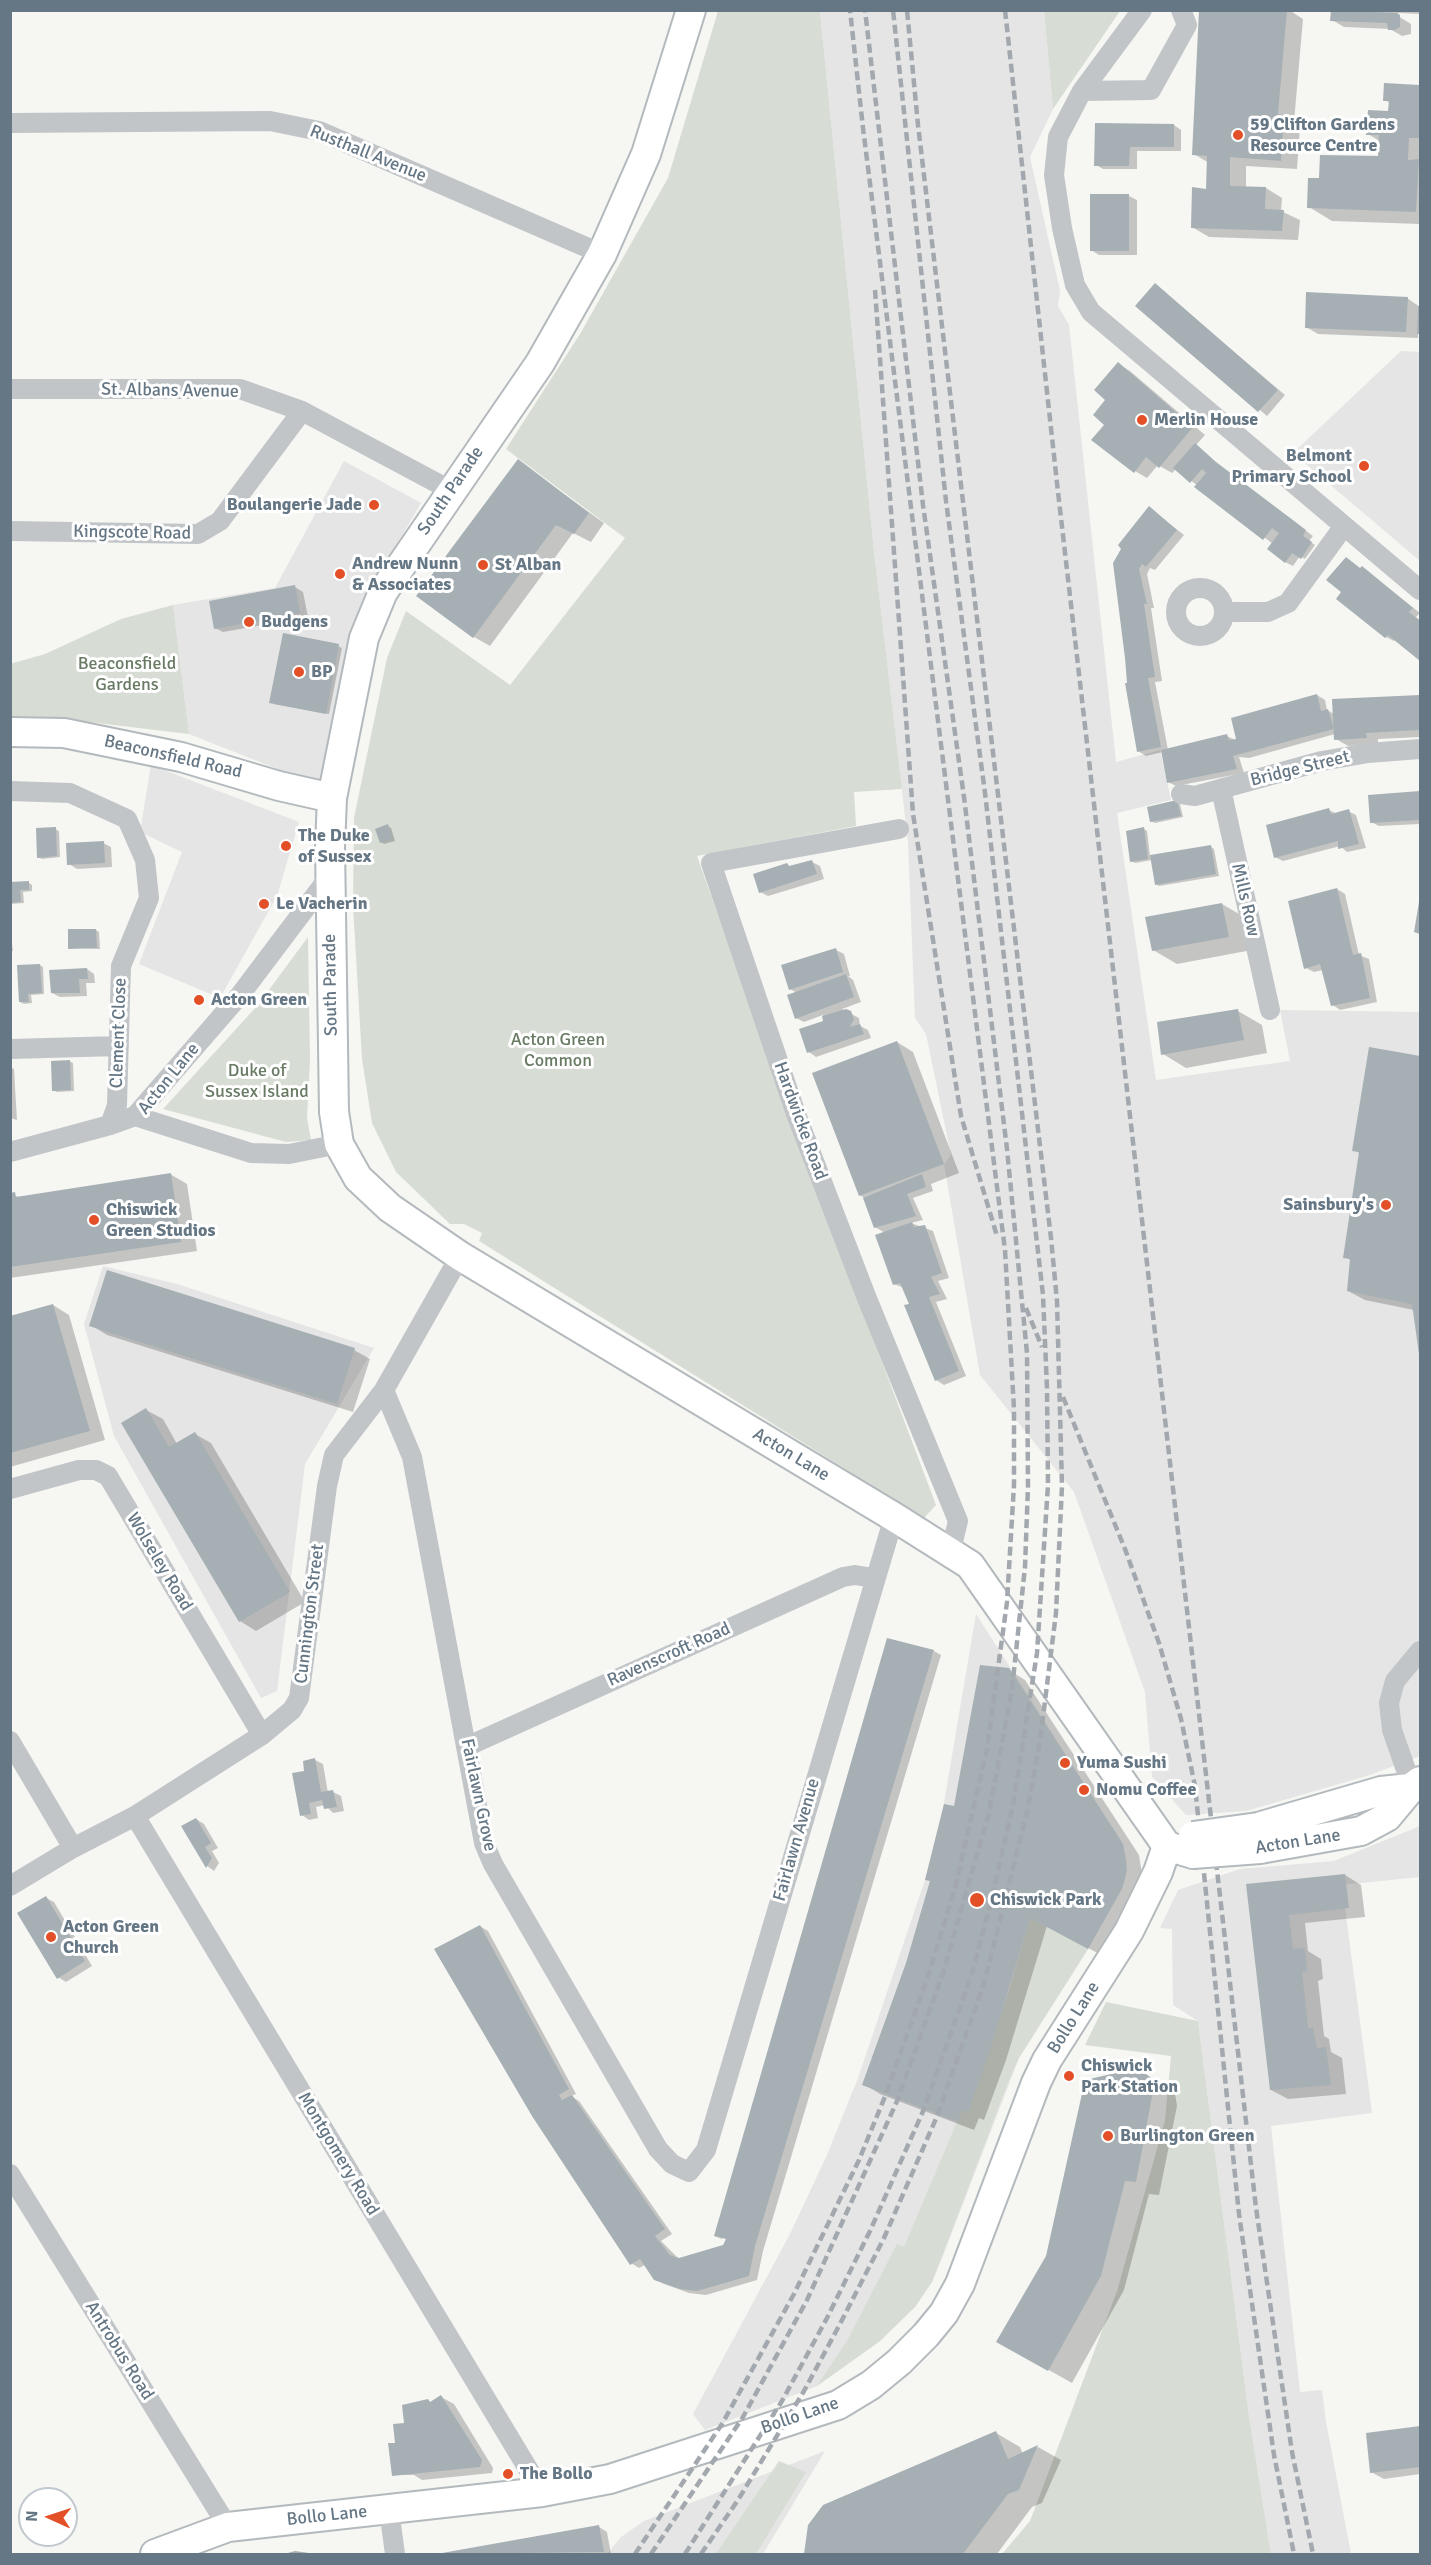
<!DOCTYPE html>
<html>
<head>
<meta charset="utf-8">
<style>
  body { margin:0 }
  #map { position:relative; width:1431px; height:2565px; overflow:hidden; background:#f6f6f3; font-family:Signika,sans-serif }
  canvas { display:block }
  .frame { position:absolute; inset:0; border:12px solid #657684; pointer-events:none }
  .north { position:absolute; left:18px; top:2487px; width:60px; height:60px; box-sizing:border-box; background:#fff; border:2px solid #c1c8ce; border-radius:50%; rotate:273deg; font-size:16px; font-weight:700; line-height:24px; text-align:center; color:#657684 }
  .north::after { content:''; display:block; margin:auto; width:21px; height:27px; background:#e34f26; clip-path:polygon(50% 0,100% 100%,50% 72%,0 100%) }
</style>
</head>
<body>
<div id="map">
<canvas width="1431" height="2565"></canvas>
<div class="frame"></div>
<div class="north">N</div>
</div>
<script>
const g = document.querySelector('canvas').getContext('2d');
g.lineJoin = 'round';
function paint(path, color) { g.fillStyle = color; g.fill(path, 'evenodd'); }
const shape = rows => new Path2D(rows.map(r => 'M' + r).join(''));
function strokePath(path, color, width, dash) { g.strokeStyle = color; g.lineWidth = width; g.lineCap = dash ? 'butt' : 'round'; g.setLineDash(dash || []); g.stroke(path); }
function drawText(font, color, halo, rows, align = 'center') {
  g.font = font + ' Signika,sans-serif'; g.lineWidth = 6; g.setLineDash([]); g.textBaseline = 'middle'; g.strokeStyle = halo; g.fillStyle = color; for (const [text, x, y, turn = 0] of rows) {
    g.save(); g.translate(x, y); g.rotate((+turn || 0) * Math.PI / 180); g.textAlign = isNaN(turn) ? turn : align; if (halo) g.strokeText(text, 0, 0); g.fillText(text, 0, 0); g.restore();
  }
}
paint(shape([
  [820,11,1044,11,1053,109,1030,157,1060,291,1058,306,1069,325,1116,762,1160,750,1171,800,1117,813,1156,1080,1290,1061,1280,1010,1420,1012,1420,1756,1370,1775,1246,1811,1186,1815,1152,1777,1145,1692,1074,1492,980,1375,944,1164,951,1155,926,1034,915,1018,908,842,874,551],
  [1401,351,1420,352,1420,561,1293,453],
  [344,461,421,503,370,590,331,790,189,734,173,605,275,588],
  [151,765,299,822,277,896,220,998,139,964,182,852,140,832],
  [103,1266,177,1284,374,1348,305,1464,277,1691,261,1698,114,1436,84,1324],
  [976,1614,1123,1844,1127,1862,1125,1880,1088,1949,1019,2058,943,2256,932,2282,915,2307,880,2341,817,2386,705,2430,693,2414,790,2234,827,2155,858,2078,925,1880,944,1803],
  [1420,1826,1420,1877,1342,1885,1372,2113,1271,2126,1300,2392,1322,2390,1326,2422,1351,2554,1271,2554,1249,2416,1198,2021,1173,2005,1172,1929,1160,1928,1178,1890,1240,1869,1334,1861],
  [825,2451,763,2554,607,2554,621,2537,644,2521]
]), '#e4e5e4');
paint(shape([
  [718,11,820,11,874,551,902,789,854,792,856,826,697,856,805,1158,936,1505,924,1518,479,1241,482,1233,464,1224,450,1224,396,1172,372,1123,362,1059,353,905,354,818,387,658,406,611,510,685,625,538,506,449,580,334,668,178],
  [1044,11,1120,11,1053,109],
  [173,605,189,734,64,719,11,722,10,664,45,654,121,619],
  [308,937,310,1060,307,1118,311,1140,286,1142,163,1109,257,1006],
  [1030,1918,1088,1949,1019,2058,1009,2080,932,2282,915,2307,880,2341,817,2386,848,2339,897,2244,904,2247,962,2110,968,2112,1010,1988],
  [1106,2002,1198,2021,1249,2416,1271,2554,1002,2554,1030,2521,1117,2291,1165,2120,1171,2056,1085,2045],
  [779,2461,806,2472,756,2554,716,2554]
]), '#d7ddd4');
paint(shape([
  [1201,10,1289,10,1303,19,1294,122,1300,126,1297,169,1246,166,1246,188,1266,188,1282,198,1281,211,1300,220,1298,240,1209,237,1192,227,1208,190,1209,163,1194,154],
  [1333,10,1420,10,1420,14,1398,13,1398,16,1411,24,1411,34,1402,36,1390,29,1344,27,1332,20],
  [1385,84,1420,86,1420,224,1332,221,1309,207,1320,180,1380,157,1381,142,1368,134,1389,112,1390,103,1385,100],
  [1096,124,1174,125,1181,130,1181,151,1137,151,1137,169,1103,169,1096,165],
  [1129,196,1137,200,1137,255,1099,255,1091,250],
  [1155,285,1285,395,1267,416,1137,306],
  [1407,298,1420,307,1420,334,1418,333,1418,338,1318,334,1306,327],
  [1118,364,1130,371,1205,435,1196,445,1218,465,1313,536,1309,541,1315,545,1305,559,1300,556,1293,566,1285,562,1273,544,1176,469,1172,473,1158,465,1147,478,1135,471,1107,425,1107,400],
  [518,461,604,523,591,542,573,533,490,646,474,637],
  [1149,508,1184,535,1155,570,1150,568,1147,574,1154,608,1151,608,1162,681,1155,682,1168,750,1227,736,1235,740,1317,695,1325,700,1327,710,1334,714,1334,701,1420,696,1420,737,1378,739,1378,744,1348,746,1336,739,1335,734,1249,758,1239,757,1244,773,1176,786,1168,782,1163,752,1146,756,1138,751,1114,563],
  [1363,568,1420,613,1416,617,1420,620,1420,659,1396,639,1394,641,1386,637],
  [295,587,303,592,308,617,223,632,215,628],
  [338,646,342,648,329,714,274,704],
  [1420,793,1420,824,1379,826,1371,822,1369,796],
  [1176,802,1180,804,1183,817,1155,823,1151,821],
  [1329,810,1337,814,1348,811,1356,815,1366,848,1347,852,1340,846,1283,861,1275,857],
  [388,826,391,828,395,841,384,844,381,842],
  [55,829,59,831,60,857,42,859,38,857],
  [1144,829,1147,831,1150,856,1211,847,1214,849,1219,876,1159,886,1156,884,1152,860,1135,863,1131,861],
  [103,843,111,847,112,867,77,869,69,864],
  [812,862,820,866,824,879,768,896,760,892,791,867],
  [29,883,32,885,32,891,23,892,24,903,10,904,10,884],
  [1337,889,1345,894,1359,955,1369,959,1377,1002,1340,1010,1333,1005,1323,970,1314,972,1306,968],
  [1222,904,1246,918,1252,950,1177,964,1153,950],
  [96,930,99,932,100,949,70,948],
  [10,931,13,951,10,951],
  [836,950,844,954,850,976,848,976,853,980,861,1002,842,1009,859,1018,860,1026,868,1030,871,1038,816,1057,809,1052,825,1022,823,1015,804,1022,796,1018,797,993,790,989],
  [40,965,43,967,44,994,31,995,32,1003,24,1004,20,1002],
  [87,969,94,974,95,983,86,983,87,996,60,997,52,993],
  [1238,1011,1262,1025,1267,1053,1186,1068,1163,1054],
  [897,1042,913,1052,959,1173,931,1184,933,1191,913,1198,923,1220,911,1223,933,1231,949,1278,938,1281,947,1299,936,1302,966,1376,944,1385,936,1380,904,1288,894,1284,885,1233,875,1227,864,1198,860,1195],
  [1370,1048,1420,1057,1420,1361,1414,1310,1365,1300,1348,1291,1352,1261,1345,1257,1361,1154,1354,1150],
  [69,1061,73,1063,74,1091,57,1092,53,1090],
  [10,1067,14,1069,17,1120,10,1118],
  [170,1174,187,1184,197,1251,10,1278,10,1194,22,1198],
  [53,1305,69,1315,105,1440,10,1467,10,1381],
  [91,1325,354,1350,370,1359,353,1412,107,1335],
  [146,1410,163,1419,177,1444,195,1434,211,1443,305,1602,256,1631,240,1621],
  [934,1651,941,1655,763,2251,757,2280,706,2295,689,2293,664,2284,655,2279,645,2265,639,2268,631,2263,480,1926,488,1931,576,2094,571,2096,579,2101,672,2234,661,2241,679,2259,724,2246,733,2240,722,2237,722,2239,715,2236],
  [1009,1670,1025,1680,1139,1855,1143,1880,1105,1957,1047,1926,1006,2060,984,2120,979,2118,974,2130,880,2094,864,2084,907,1963,956,1807],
  [315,1760,323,1764,328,1793,333,1792,341,1796,344,1811,333,1813,325,1805,316,1807,318,1818,309,1820,302,1815,306,1772],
  [196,1819,204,1824,218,1848,212,1851,219,1863,214,1871,207,1866],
  [1345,1875,1361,1885,1365,1917,1305,1923,1308,1951,1321,1959,1323,1979,1318,1981,1324,2036,1329,2039,1331,2052,1342,2058,1346,2094,1288,2099,1271,2090,1248,1885],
  [46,1898,54,1902,92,1966,66,1982,58,1977],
  [1138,2069,1175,2093,1177,2106,1159,2195,1149,2194,1124,2290,1072,2383,1022,2355,1047,2257],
  [441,2397,454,2404,493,2468,492,2473,422,2480,414,2475,393,2475,397,2444,406,2425],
  [1420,2428,1420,2474,1384,2479,1371,2472,1367,2434],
  [996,2433,1020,2447,1023,2454,1038,2447,1061,2460,1042,2503,1032,2507,997,2554,806,2554,809,2526],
  [599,2527,607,2532,611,2554,444,2554]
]), '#0003');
paint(shape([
  [1199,10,1287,10,1278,114,1284,115,1281,161,1230,157,1230,186,1266,187,1265,209,1284,210,1282,231,1191,228,1192,187,1206,189,1207,156,1192,155],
  [1331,10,1397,13,1400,15,1400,27,1395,30,1388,30,1387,23,1330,21],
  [1384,83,1420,85,1420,138,1409,138,1408,160,1419,159,1416,212,1307,208,1308,178,1319,178,1320,155,1378,156,1379,135,1366,135,1368,110,1388,111,1389,101,1383,101],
  [1095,123,1174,124,1174,147,1130,147,1129,166,1094,166],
  [1090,194,1129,194,1129,251,1090,251],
  [1155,283,1278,390,1258,412,1135,306],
  [1306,292,1408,297,1406,332,1305,328],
  [1418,306,1420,306,1420,334,1417,334],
  [1118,362,1193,427,1159,468,1146,457,1134,473,1091,440,1104,425,1093,415,1105,400,1094,390],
  [1195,443,1216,462,1306,530,1303,536,1312,542,1301,559,1292,553,1285,563,1267,549,1279,533,1272,528,1263,540,1194,487,1206,473,1202,469,1190,483,1173,468],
  [518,459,589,513,574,534,556,525,473,638,416,596],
  [1149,506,1177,530,1146,567,1142,564,1139,569,1147,604,1144,604,1155,677,1148,678,1161,747,1137,752,1125,683,1127,683,1125,658,1113,563,1121,549,1118,545],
  [1346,557,1360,568,1362,566,1413,608,1409,612,1420,621,1420,661,1388,635,1385,638,1336,599,1341,592,1326,580],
  [295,585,300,613,214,629,209,601],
  [283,633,339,644,326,714,269,703],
  [1317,694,1321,711,1328,709,1334,729,1233,756,1237,769,1167,783,1161,750,1227,734,1229,740,1236,739,1231,718],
  [1420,695,1420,730,1366,733,1367,738,1334,740,1332,699],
  [1420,791,1420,820,1370,823,1368,795],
  [1177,800,1181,816,1150,822,1147,807],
  [1329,808,1331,814,1349,809,1359,844,1338,849,1338,841,1274,858,1266,825],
  [388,824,392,839,380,843,375,829],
  [56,827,57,856,37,858,36,828],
  [1144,827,1148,859,1130,862,1126,831],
  [104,841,105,863,67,865,66,843],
  [1211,845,1216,874,1155,885,1150,855],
  [812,860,817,874,759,893,753,874,787,863,789,866],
  [29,881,29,890,20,890,21,902,10,903,10,882],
  [1337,888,1353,955,1361,953,1370,998,1331,1006,1320,964,1304,969,1288,901],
  [1419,902,1420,902,1420,934,1414,932],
  [1222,903,1229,937,1152,951,1145,917],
  [68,929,96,929,97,948,68,949],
  [836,948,843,972,789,990,781,965],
  [40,964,42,993,28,994,29,1002,19,1002,17,965],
  [87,968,88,979,79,979,80,993,51,993,49,970],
  [846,974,854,997,795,1019,787,995],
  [846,1009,851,1011,854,1019,850,1027,860,1024,864,1034,807,1053,799,1029,823,1021,822,1016],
  [1238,1009,1244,1040,1161,1055,1157,1022],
  [897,1041,944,1164,859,1196,812,1073],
  [1369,1047,1420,1056,1420,1361,1412,1304,1347,1291,1350,1259,1343,1258,1359,1152,1352,1151],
  [70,1060,71,1090,52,1091,51,1061],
  [171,1173,181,1242,10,1267,10,1193,15,1192,16,1197],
  [922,1174,926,1187,907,1194,916,1216,874,1228,863,1198],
  [912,1222,914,1227,925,1225,942,1273,931,1277,940,1294,929,1297,959,1371,935,1381,904,1305,909,1304,900,1283,893,1285,875,1235],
  [107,1270,355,1348,337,1404,89,1326],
  [53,1304,90,1431,10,1453,10,1316],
  [146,1408,169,1447,195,1432,290,1592,239,1622,121,1423],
  [887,1638,934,1650,755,2246,749,2276,697,2291,680,2289,654,2280,640,2259,630,2265,532,2116,434,1949,480,1925,569,2089,559,2095,562,2100,572,2095,665,2229,655,2236,670,2255,679,2258,723,2245,726,2239,714,2236],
  [980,1665,1009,1668,1123,1844,1127,1870,1122,1889,1088,1949,1030,1918,990,2050,968,2112,962,2110,958,2122,862,2085,906,1963,930,1881,925,1880,944,1804,954,1806],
  [315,1758,321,1792,333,1790,337,1807,324,1809,322,1800,309,1803,311,1814,300,1816,292,1773,304,1771,303,1761],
  [196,1818,211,1843,205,1847,212,1858,206,1868,181,1826],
  [1345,1874,1349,1908,1289,1915,1293,1949,1305,1948,1307,1971,1302,1972,1308,2028,1313,2028,1317,2048,1326,2047,1331,2085,1270,2090,1246,1884],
  [46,1896,85,1961,57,1979,17,1913],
  [1138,2068,1151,2078,1153,2091,1136,2182,1125,2181,1101,2276,1048,2371,996,2342,1046,2256,1085,2080],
  [441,2395,482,2460,480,2467,392,2476,388,2443,395,2443,393,2424,404,2423,402,2405,428,2399,430,2402],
  [1420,2426,1420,2467,1370,2473,1366,2433],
  [996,2431,1008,2459,1038,2445,1019,2490,1008,2494,963,2554,804,2554,808,2525,823,2505],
  [599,2525,604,2552,442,2554,442,2553],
  [295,2551,309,2553,308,2554,284,2554]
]), '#a6afb4');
const secondary = shape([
  [691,10,646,154,602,254,540,363,383,592,364,638,332,798,330,846,334,1112,339,1144,358,1178,390,1208,460,1256,894,1517,970,1565,1167,1846,1193,1854],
  [10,732,64,733,181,757,279,786,332,798],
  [1258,1827,1381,1791,1420,1787],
  [1260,1849,1361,1831,1387,1817,1412,1787,1420,1781],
  [155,2554,228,2527,542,2492,610,2479,838,2405,871,2385,899,2362,926,2335,944,2313,960,2284,1036,2083,1047,2060,1129,1931,1158,1872,1167,1846]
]);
strokePath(secondary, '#b3b9bd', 32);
strokePath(shape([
  [1142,10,1082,91,1058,137,1054,175,1062,228,1075,285,1091,312,1420,590],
  [1082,91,1151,90,1187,25,1181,10],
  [10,123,270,121,319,131,602,254],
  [10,389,240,389,302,411,450,490],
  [10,531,198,534,220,521,302,411],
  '1176 612a24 24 0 1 1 48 0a24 24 0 1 1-48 0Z',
  [1224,612,1268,612,1288,603,1344,526],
  [1221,789,1270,1010],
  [10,791,70,793,127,819,145,860,149,898,121,966,117,1105,110,1125],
  [1181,794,1195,796,1322,761,1368,753,1420,749],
  [899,829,711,863,796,1114,866,1296,958,1521,950,1554],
  [10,1049,119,1046],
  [135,1116,251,1153,289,1154,339,1144],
  [10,1152,110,1125,135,1116,240,995,329,877],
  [384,1390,412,1457,484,1843,493,1864,658,2149,672,2164,689,2172,706,2150,894,1517],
  [10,1489,79,1470,96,1470,108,1476,262,1735],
  [10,1741,73,1848],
  [468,1746,843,1577,855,1575,873,1578],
  [1412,1787,1392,1730,1389,1703,1395,1681,1420,1651],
  [135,1816,542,2492],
  [10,1886,73,1848,135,1816,262,1735,292,1710,299,1698,327,1486,334,1455,384,1390,460,1256],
  [10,2174,228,2527],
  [389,2510,395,2554]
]), '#c1c5c8', 20);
strokePath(secondary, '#fff', 28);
strokePath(shape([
  [1005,10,1058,492,1256,2208,1292,2452,1313,2554],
  [875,290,913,814,961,1116,997,1236],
  [1026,1308,1042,1347],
  [1063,1397,1125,1549,1159,1643,1181,1719,1195,1786,1239,2214,1274,2455,1294,2554],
  [635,2554,722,2424,794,2294,859,2160,886,2094,930,1970,955,1888,987,1749,1007,1602,1014,1485,1014,1409,1005,1250,863,128,850,10],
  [651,2554,743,2417,807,2300,898,2099,943,1973,989,1813,1012,1689,1025,1567,1028,1486,1027,1353,1007,1149,964,797,923,505,865,10],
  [685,2554,782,2401,827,2318,870,2231,924,2109,971,1976,990,1906,1013,1805,1037,1653,1048,1485,1047,1388,1043,1295,985,793,946,501,893,10],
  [701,2554,738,2500,804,2391,840,2324,884,2238,938,2114,985,1980,1028,1808,1040,1741,1056,1613,1062,1486,1057,1301,1051,1238,918,125,907,10]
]), '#a2a8ae', 4.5, [9, 4.5]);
const secondaryBridge = shape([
  [1193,1836,1258,1827],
  [1193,1854,1260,1849]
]);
strokePath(secondaryBridge, '#b3b9bd', 32, []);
strokePath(secondaryBridge, '#fff', 28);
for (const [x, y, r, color] of [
  [1238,135,6,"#e34f26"],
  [1142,420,6,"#e34f26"],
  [1364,466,6,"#e34f26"],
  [374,505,6,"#e34f26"],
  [483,565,6,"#e34f26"],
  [340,574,6,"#e34f26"],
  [249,622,6,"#e34f26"],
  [299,672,6,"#e34f26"],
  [286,846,6,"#e34f26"],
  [264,904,6,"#e34f26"],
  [199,1000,6,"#e34f26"],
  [1386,1205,6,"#e34f26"],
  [94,1220,6,"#e34f26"],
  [1065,1763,6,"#e34f26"],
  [1084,1790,6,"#e34f26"],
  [977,1900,8,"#e34f26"],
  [51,1937,6,"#e34f26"],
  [1069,2076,6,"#e34f26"],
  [1108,2136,6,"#e34f26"],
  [508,2474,6,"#e34f26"]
]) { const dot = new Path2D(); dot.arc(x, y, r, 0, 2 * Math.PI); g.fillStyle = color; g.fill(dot); strokePath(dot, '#fff', 2); }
drawText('bold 18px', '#657684', '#fff', [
  ["59 Clifton Gardens",1250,125],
  ["Resource Centre",1250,146],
  ["Merlin House",1154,420],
  ["Belmont",1352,456,"right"],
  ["Primary School",1352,477,"right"],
  ["Boulangerie Jade",362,505,"right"],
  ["Andrew Nunn",352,564],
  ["& Associates",352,585],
  ["St Alban",495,565],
  ["Budgens",261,622],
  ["BP",311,672],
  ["The Duke",298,836],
  ["of Sussex",298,857],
  ["Le Vacherin",276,904],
  ["Acton Green",211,1000],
  ["Sainsbury's",1374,1205,"right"],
  ["Chiswick",106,1210],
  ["Green Studios",106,1231],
  ["Yuma Sushi",1077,1763],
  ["Nomu Coffee",1096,1790],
  ["Chiswick Park",990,1900],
  ["Acton Green",63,1927],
  ["Church",63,1948],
  ["Chiswick",1081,2066],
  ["Park Station",1081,2087],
  ["Burlington Green",1120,2136],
  ["The Bollo",520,2474]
], 'left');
drawText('18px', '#657684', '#fff', [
  ["Rusthall Avenue",368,154,22],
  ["St. Albans Avenue",170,391,1],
  ["South Parade",451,491,-56],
  ["Kingscote Road",132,533,1],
  ["Beaconsfield Road",173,757,13],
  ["Bridge Street",1300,769,-14],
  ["Mills Row",1245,900,77],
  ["South Parade",331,985,-91],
  ["Clement Close",119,1033,-88],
  ["Acton Lane",169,1079,-51],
  ["Hardwicke Road",800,1121,70],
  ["Acton Lane",791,1455,31],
  ["Wolseley Road",159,1562,59],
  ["Cunnington Street",310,1614,-83],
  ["Ravenscroft Road",669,1655,-24],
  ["Fairlawn Grove",478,1795,78],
  ["Fairlawn Avenue",797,1840,-74],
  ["Acton Lane",1298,1842,-9],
  ["Bollo Lane",1074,2018,-58],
  ["Montgomery Road",338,2154,59],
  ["Antrobus Road",119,2351,58],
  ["Bollo Lane",800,2416,-19],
  ["Bollo Lane",327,2516,-6]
]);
drawText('18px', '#697b64', '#fff', [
  ["Beaconsfield",127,664],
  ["Gardens",127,685],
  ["Acton Green",558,1040],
  ["Common",558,1061],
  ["Duke of",257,1071],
  ["Sussex Island",257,1092]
]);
</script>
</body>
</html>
